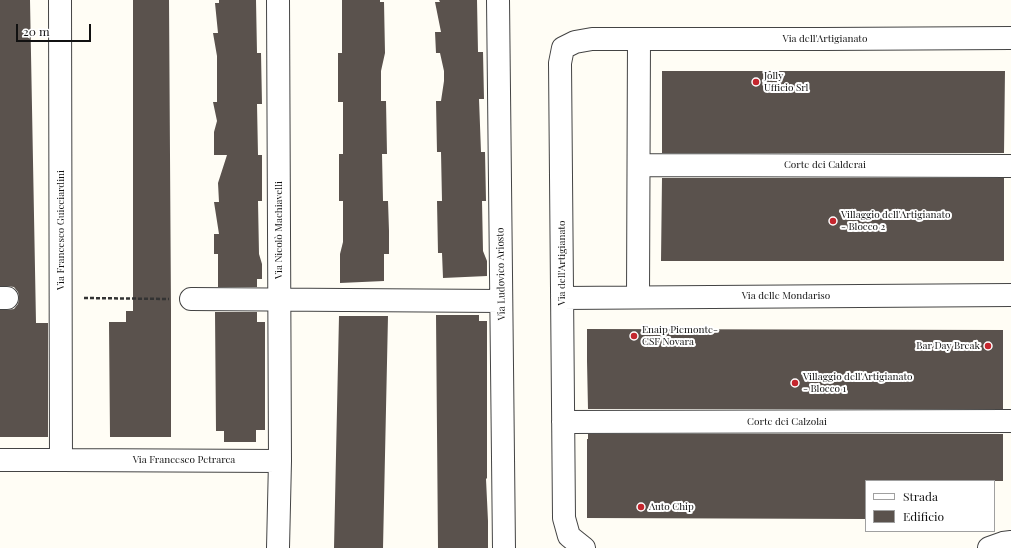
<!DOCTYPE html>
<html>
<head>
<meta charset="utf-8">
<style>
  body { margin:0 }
  #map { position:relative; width:1011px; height:548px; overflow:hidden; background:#fffdf5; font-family:"Playfair Display",serif }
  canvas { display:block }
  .legend { position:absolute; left:865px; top:480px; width:130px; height:52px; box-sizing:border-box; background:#fff; border:1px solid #a0a0a0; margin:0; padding:5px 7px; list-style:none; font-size:12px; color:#111 }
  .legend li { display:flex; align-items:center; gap:8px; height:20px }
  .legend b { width:20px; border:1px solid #a0a0a0 }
  .scale { position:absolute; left:16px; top:24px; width:75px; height:18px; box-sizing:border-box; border:2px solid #111; border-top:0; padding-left:5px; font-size:12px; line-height:14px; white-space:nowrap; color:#111; -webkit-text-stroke:3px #fff; paint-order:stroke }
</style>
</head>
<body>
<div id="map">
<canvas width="1011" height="548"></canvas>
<ul class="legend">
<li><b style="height:5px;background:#fff"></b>Strada</li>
<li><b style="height:11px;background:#5a524d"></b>Edificio</li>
</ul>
<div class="scale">20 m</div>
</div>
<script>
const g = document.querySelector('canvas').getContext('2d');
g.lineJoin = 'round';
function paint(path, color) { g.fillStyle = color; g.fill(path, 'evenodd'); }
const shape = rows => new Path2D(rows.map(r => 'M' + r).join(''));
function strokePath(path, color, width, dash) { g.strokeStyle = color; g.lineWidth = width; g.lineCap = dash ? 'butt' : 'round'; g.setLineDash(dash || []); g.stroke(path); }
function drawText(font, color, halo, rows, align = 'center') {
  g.font = font + ' "Playfair Display",serif'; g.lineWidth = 4; g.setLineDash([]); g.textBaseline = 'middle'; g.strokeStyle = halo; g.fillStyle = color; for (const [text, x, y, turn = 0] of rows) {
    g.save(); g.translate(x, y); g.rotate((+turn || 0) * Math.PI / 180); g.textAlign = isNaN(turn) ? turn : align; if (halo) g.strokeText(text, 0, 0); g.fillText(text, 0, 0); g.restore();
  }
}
paint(shape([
  [0,0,30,0,36,323,48,323,48,437,0,437,0,310,7,310,14,309,18,304,19,298,18,292,14,287,7,286,0,286],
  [133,0,169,0,171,311,171,437,110,437,109,322,126,322,126,311,133,311],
  [219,0,256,0,257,53,261,53,262,104,257,104,258,155,262,155,262,201,258,201,259,254,262,264,262,279,257,279,257,287,218,287,218,254,214,254,214,234,219,234,214,202,219,202,218,183,227,155,214,155,214,132,217,121,213,102,217,102,217,56,213,33,218,33,215,3,219,3],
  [342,0,380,0,380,2,384,2,385,53,381,71,381,101,386,101,387,154,382,154,383,201,388,201,389,231,389,254,384,254,384,281,340,283,340,254,343,242,343,201,339,201,339,154,343,154,343,102,338,102,338,53,342,53],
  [439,0,477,0,478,52,483,52,484,99,479,99,481,152,485,152,486,201,482,201,483,251,487,261,487,276,443,278,442,253,438,253,437,201,442,201,441,152,437,152,436,101,441,101,444,81,444,71,440,53,436,53,435,32,441,32,435,2,440,2],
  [662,71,1005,71,1004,153,662,153],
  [662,178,1004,178,1004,261,661,261],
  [215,312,257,312,257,322,265,322,265,430,256,430,256,442,224,442,224,431,216,431],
  [436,315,479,315,479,321,487,321,487,478,486,479,488,521,488,548,438,548],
  [339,316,388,316,383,548,334,548],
  [587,329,1003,330,1003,409,588,409,587,361],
  [588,434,1003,434,1003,481,866,481,866,519,587,518,587,439,588,439]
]), '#5a524d');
const minor = shape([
  [60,0,61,460],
  [278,0,280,461],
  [498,0,504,548],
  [639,165,1011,166],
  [638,297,639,39],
  [0,298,7,298],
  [562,298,1011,295],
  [191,299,501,301],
  [563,422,1011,421],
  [0,460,61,460,280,461,278,548],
  [584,548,569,536,564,518,560,63,563,48,575,42,592,39,823,39,1011,38],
  [989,548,1003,543,1011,542]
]);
strokePath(minor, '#444', 24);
strokePath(shape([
  [84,298,169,299]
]), '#333', 2.5, [4, 2]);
strokePath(minor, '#fff', 22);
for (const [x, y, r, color] of [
  [756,82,4,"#c4262e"],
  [833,221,4,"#c4262e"],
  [634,336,4,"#c4262e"],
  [988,346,4,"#c4262e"],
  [795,383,4,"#c4262e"],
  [641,507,4,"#c4262e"]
]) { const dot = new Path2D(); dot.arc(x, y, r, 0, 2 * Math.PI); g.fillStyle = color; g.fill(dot); strokePath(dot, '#fff', 1.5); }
drawText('10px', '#111', '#fff', [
  ["Via dell'Artigianato",825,39],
  ["Corte dei Calderai",825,165],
  ["Via Francesco Guicciardini",61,230,-90],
  ["Via Nicolò Machiavelli",279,230,-90],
  ["Via dell'Artigianato",562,263,-90],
  ["Via Ludovico Ariosto",501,274,-91],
  ["Via delle Mondariso",786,296],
  ["Corte dei Calzolai",787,422],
  ["Via Francesco Petrarca",184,460]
]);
drawText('10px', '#111', '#fff', [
  ["Jolly",764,76],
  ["Ufficio Srl",764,88],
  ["Villaggio dell'Artigianato",841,215],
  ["- Blocco 2",841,227],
  ["Enaip Piemonte-",642,330],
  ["CSF Novara",642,342],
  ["Bar Day Break",980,346,"right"],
  ["Villaggio dell'Artigianato",803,377],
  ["- Blocco 1",803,389],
  ["Auto Chip",649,507]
], 'left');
</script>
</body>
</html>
